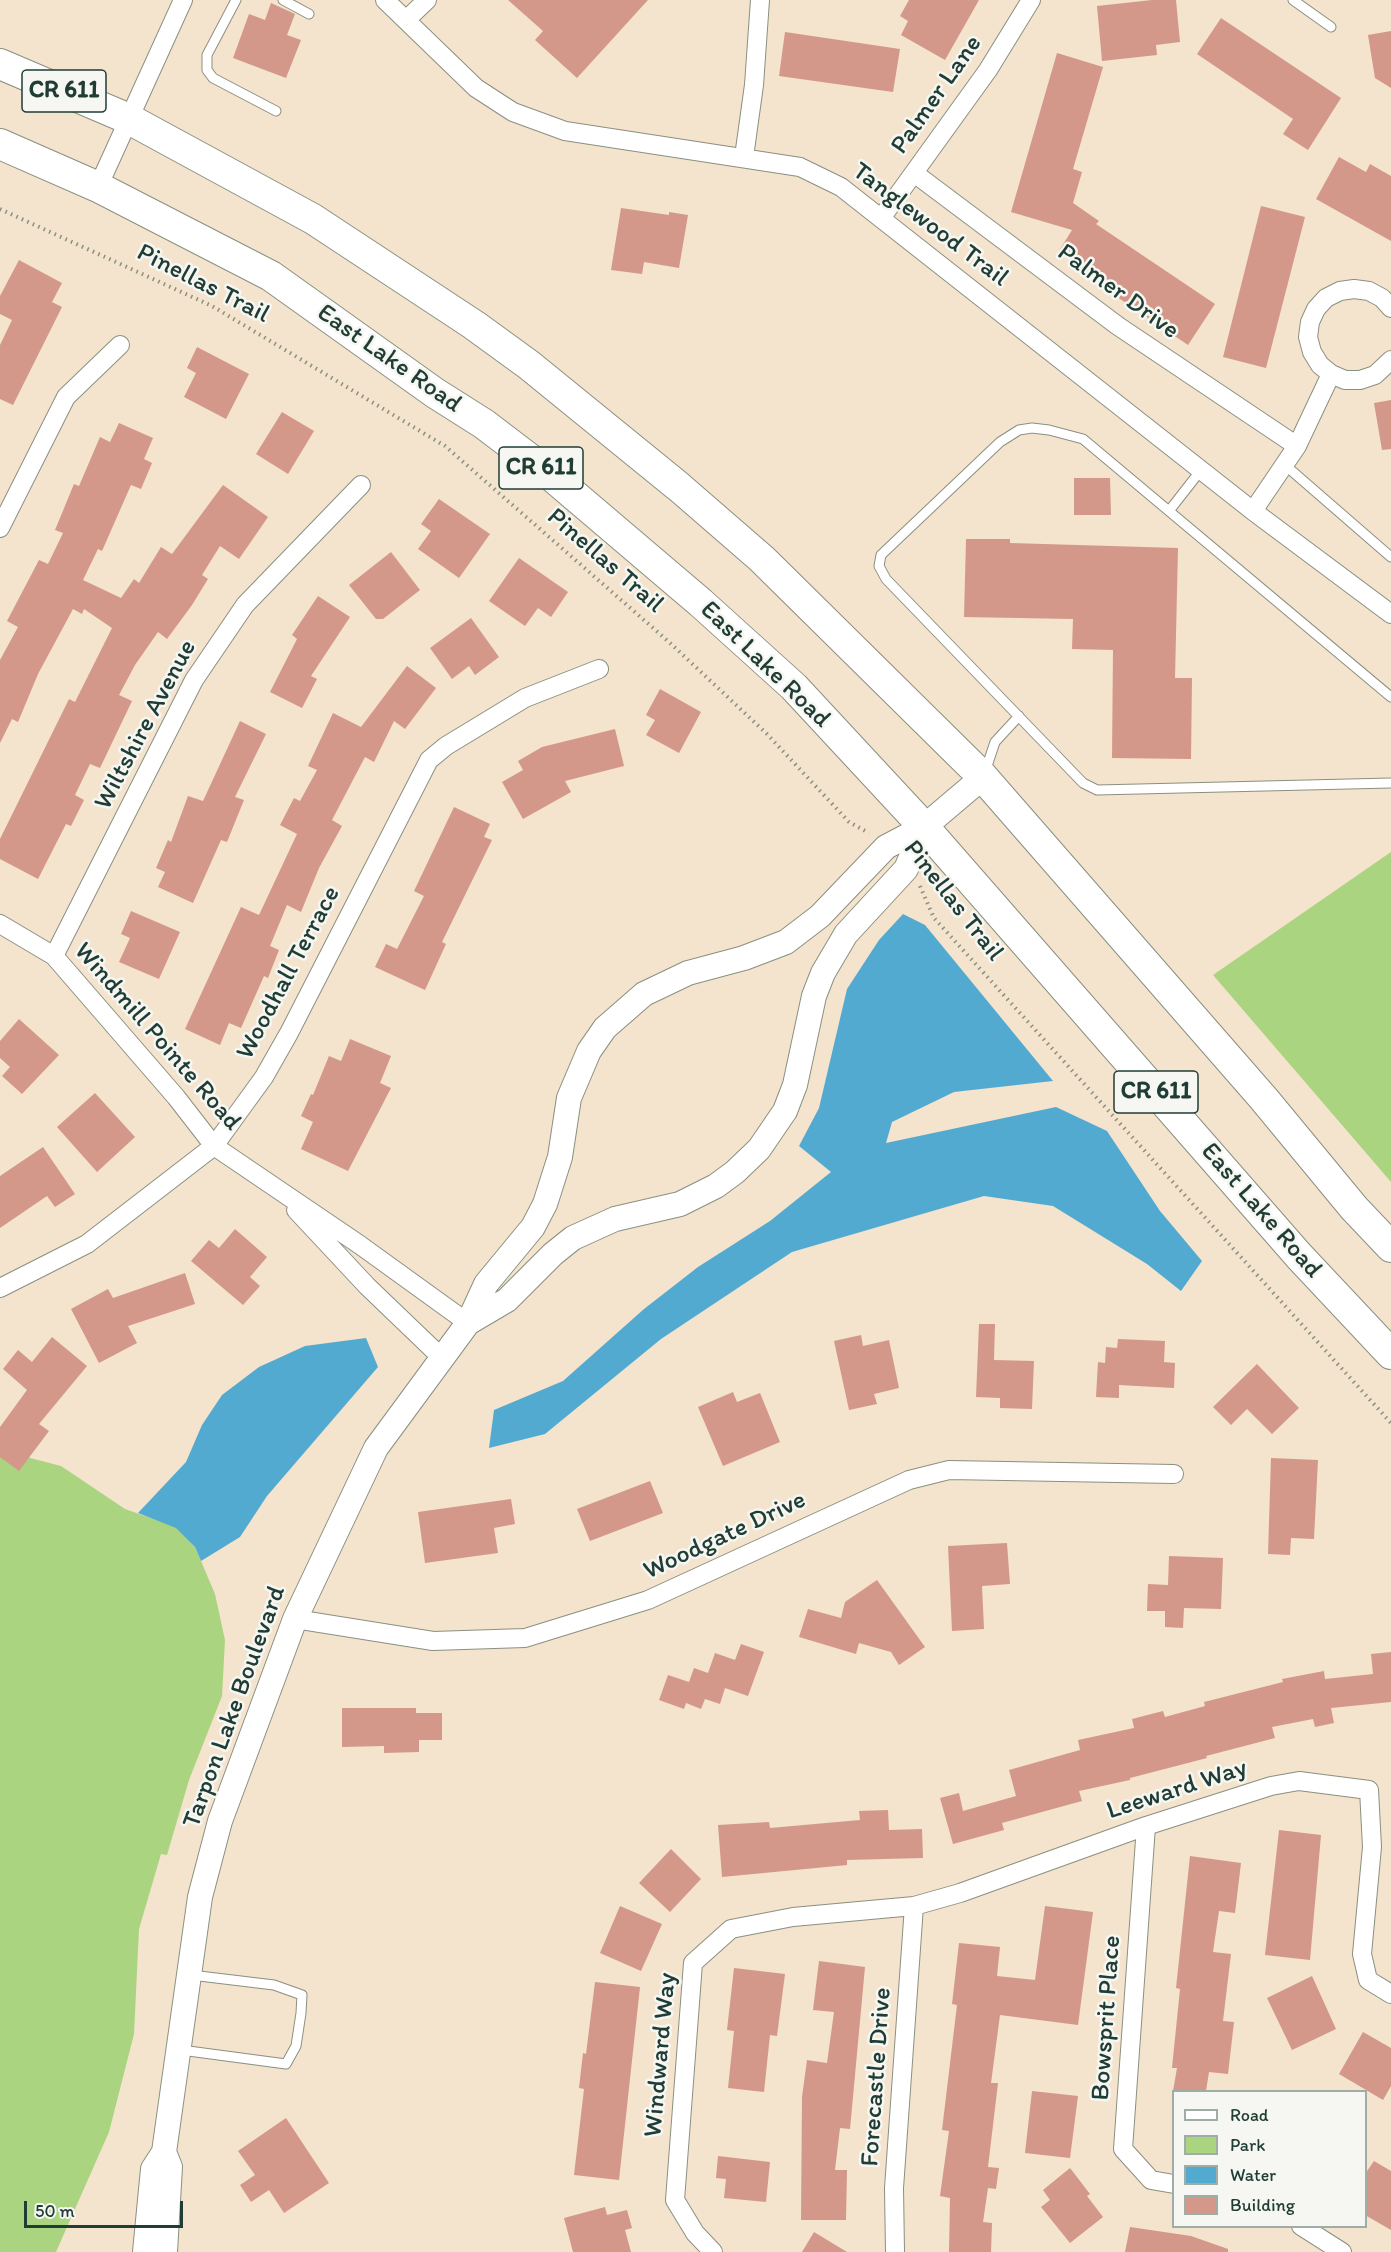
<!DOCTYPE html>
<html>
<head>
<meta charset="utf-8">
<style>
  body { margin:0 }
  #map { position:relative; width:1391px; height:2252px; overflow:hidden; background:#f4e3cd; font-family:Itim,sans-serif }
  canvas { display:block }
  .legend { position:absolute; left:1172px; top:2090px; width:195px; height:138px; box-sizing:border-box; background:#f6f6f2; border:2px solid #a0aca6; margin:0; padding:8px 10px; list-style:none; font-size:18px; color:#1f3d34 }
  .legend li { display:flex; align-items:center; gap:12px; height:30px }
  .legend b { width:30px; border:2px solid #a0aca6 }
  .scale { position:absolute; left:24px; top:2201px; width:159px; height:27px; box-sizing:border-box; border:3px solid #1f3d34; border-top:0; padding-left:8px; font-size:18px; line-height:21px; white-space:nowrap; color:#1f3d34; -webkit-text-stroke:4px #f6f6f2; paint-order:stroke }
</style>
</head>
<body>
<div id="map">
<canvas width="1391" height="2252"></canvas>
<ul class="legend">
<li><b style="height:8px;background:#fff"></b>Road</li>
<li><b style="height:16px;background:#abd480"></b>Park</li>
<li><b style="height:16px;background:#53aad0"></b>Water</li>
<li><b style="height:16px;background:#d39889"></b>Building</li>
</ul>
<div class="scale">50 m</div>
</div>
<script>
const g = document.querySelector('canvas').getContext('2d');
g.lineJoin = 'round';
function paint(path, color) { g.fillStyle = color; g.fill(path, 'evenodd'); }
const shape = rows => new Path2D(rows.map(r => 'M' + r).join(''));
function strokePath(path, color, width, dash) { g.strokeStyle = color; g.lineWidth = width; g.lineCap = dash ? 'butt' : 'round'; g.setLineDash(dash || []); g.stroke(path); }
function drawText(font, color, halo, rows, align = 'center') {
  g.font = font + ' Itim,sans-serif'; g.lineWidth = 5; g.setLineDash([]); g.textBaseline = 'middle'; g.strokeStyle = halo; g.fillStyle = color; for (const [text, x, y, turn = 0] of rows) {
    g.save(); g.translate(x, y); g.rotate((+turn || 0) * Math.PI / 180); g.textAlign = isNaN(turn) ? turn : align; if (halo) g.strokeText(text, 0, 0); g.fillText(text, 0, 0); g.restore();
  }
}
paint(shape([
  [1391,852,1391,1182,1213,975],
  [0,1455,19,1455,61,1466,125,1509,176,1527,195,1547,215,1594,225,1640,222,1696,189,1780,167,1855,161,1854,139,1929,134,2034,109,2132,56,2252,0,2252]
]), '#abd480');
paint(shape([
  [903,914,925,925,1053,1081,954,1092,892,1122,886,1143,1056,1107,1107,1131,1160,1211,1202,1261,1181,1291,1147,1264,1053,1206,984,1196,792,1252,661,1339,545,1434,489,1448,494,1410,563,1381,644,1309,698,1267,770,1221,831,1172,799,1146,819,1108,847,989,879,940],
  [366,1338,378,1367,267,1496,240,1537,201,1561,195,1547,176,1528,138,1513,186,1462,202,1425,222,1395,259,1367,305,1346]
]), '#53aad0');
paint(shape([
  [508,0,648,0,577,78,535,40,543,31],
  [909,0,979,0,945,60,901,35,908,21,900,16],
  [1152,0,1176,0,1180,42,1156,45,1157,55,1102,61,1097,6],
  [271,3,295,14,287,35,301,40,286,78,233,58,249,14,265,20],
  [1221,18,1341,98,1308,150,1283,134,1293,119,1197,54],
  [1391,31,1391,88,1375,78,1368,35],
  [785,32,900,49,893,92,779,76],
  [1057,53,1103,67,1073,169,1082,172,1073,203,1099,221,1096,224,1215,304,1188,345,1098,284,1101,280,1059,251,1072,230,1011,212],
  [1339,157,1366,172,1370,164,1391,176,1391,241,1316,199],
  [1261,206,1305,217,1266,368,1223,357],
  [621,208,669,215,669,212,688,215,679,268,644,262,642,274,611,270],
  [19,260,62,283,52,302,62,307,13,405,0,399,0,345,12,320,0,314,0,296],
  [197,347,249,374,226,419,184,397,196,373,187,368],
  [1391,400,1391,449,1382,450,1374,403],
  [282,412,314,431,288,474,256,454],
  [119,423,153,438,144,459,152,463,141,489,131,485,102,551,98,549,83,580,121,598,134,579,139,583,161,547,172,554,223,485,268,517,239,559,220,546,202,575,208,579,192,605,167,639,158,632,135,665,119,695,132,701,100,768,90,764,75,795,84,800,71,826,66,824,38,879,0,859,0,839,69,699,75,702,112,628,84,609,82,614,73,609,38,674,18,722,12,719,0,743,0,660,18,627,7,621,39,560,48,564,63,533,55,530,74,484,79,486,100,437,110,442],
  [1074,478,1110,478,1111,515,1074,515],
  [439,499,490,534,459,578,418,549,431,531,421,524],
  [966,539,1010,539,1010,543,1178,548,1175,678,1192,678,1191,759,1112,758,1113,650,1072,649,1073,619,964,617],
  [391,552,420,590,383,619,376,619,349,585],
  [519,558,568,592,551,617,538,608,525,626,489,601],
  [318,596,350,617,311,676,317,679,302,708,270,692,297,639,292,635],
  [471,618,499,657,475,675,469,666,452,679,430,648],
  [407,666,436,688,405,729,394,721,374,762,365,757,332,820,342,826,319,868,301,912,287,905,270,946,279,950,268,978,264,976,241,1028,229,1023,220,1045,185,1029,241,907,259,915,297,834,280,825,294,798,300,801,317,770,308,766,333,713,361,727],
  [660,689,701,712,679,753,646,735,655,720,646,715],
  [240,721,266,734,235,797,244,800,227,842,221,840,193,903,158,887,165,872,156,868,168,840,171,842,188,796,203,801],
  [615,729,624,766,565,781,571,792,523,819,502,782,523,770,518,761,542,747],
  [454,807,490,824,484,837,492,840,442,942,446,944,425,990,375,967,386,944,397,949,424,896,414,891],
  [131,911,180,932,159,979,119,962,130,938,121,934],
  [19,1019,59,1055,22,1094,2,1076,10,1067,0,1058,0,1041],
  [350,1039,391,1056,380,1083,391,1088,348,1171,301,1149,313,1122,301,1116,311,1094,313,1095,329,1056,341,1061],
  [95,1093,135,1137,97,1172,57,1127],
  [43,1147,75,1194,55,1207,47,1196,0,1228,0,1176],
  [235,1229,267,1257,250,1277,260,1286,243,1305,191,1261,209,1240,219,1248],
  [185,1273,195,1304,128,1326,137,1343,99,1363,71,1309,108,1289,113,1298],
  [979,1324,995,1324,994,1360,1034,1361,1032,1409,1000,1408,1000,1398,976,1397],
  [861,1335,863,1346,889,1340,899,1388,874,1394,877,1404,849,1410,834,1341],
  [52,1337,87,1366,39,1424,49,1431,19,1471,0,1457,0,1427,27,1390,3,1369,18,1350,32,1362],
  [1118,1339,1165,1341,1164,1362,1175,1363,1174,1388,1119,1385,1119,1398,1096,1397,1098,1362,1105,1363,1106,1347,1117,1348],
  [1257,1364,1299,1408,1272,1434,1247,1409,1231,1425,1213,1407],
  [733,1392,737,1402,760,1393,780,1442,723,1466,698,1407],
  [1271,1458,1318,1460,1314,1539,1291,1538,1290,1555,1268,1554],
  [650,1481,663,1513,590,1541,577,1509],
  [511,1499,515,1524,494,1528,498,1553,425,1563,418,1512],
  [1007,1543,1010,1584,982,1586,984,1629,952,1631,948,1546],
  [1169,1556,1223,1558,1221,1609,1184,1608,1183,1628,1165,1627,1165,1611,1147,1611,1148,1584,1168,1585],
  [877,1580,925,1647,899,1665,891,1652,859,1643,856,1654,799,1637,808,1609,841,1618,845,1602],
  [741,1644,764,1652,748,1696,725,1688,720,1704,705,1699,701,1709,686,1703,684,1709,659,1700,668,1675,689,1682,694,1668,708,1673,715,1653,735,1660],
  [1391,1652,1391,1702,1331,1708,1334,1723,1315,1727,1313,1719,1272,1727,1275,1738,1206,1756,1207,1758,1130,1778,1130,1780,1079,1791,1082,1801,1002,1823,1004,1830,953,1844,940,1798,959,1793,963,1811,1016,1796,1009,1770,1080,1750,1078,1740,1134,1728,1132,1719,1163,1711,1165,1717,1205,1706,1204,1702,1283,1682,1282,1679,1324,1671,1325,1679,1373,1674,1371,1654],
  [342,1708,416,1708,416,1713,442,1713,442,1740,419,1740,419,1752,384,1753,384,1746,342,1747],
  [888,1810,889,1830,922,1829,923,1858,847,1860,847,1865,722,1877,718,1825,769,1822,770,1828,860,1820,859,1811],
  [1279,1830,1321,1835,1310,1960,1265,1955],
  [671,1849,701,1879,670,1912,639,1883],
  [1190,1856,1241,1863,1235,1913,1219,1911,1213,1952,1231,1954,1223,2021,1234,2022,1228,2074,1209,2072,1206,2091,1173,2091,1177,2068,1172,2068,1180,1989,1176,1988],
  [620,1906,662,1924,641,1971,600,1953],
  [1045,1906,1093,1912,1078,2025,1000,2015,991,2083,998,2083,988,2167,999,2168,996,2189,988,2188,983,2222,992,2223,991,2252,949,2252,950,2198,940,2196,949,2131,942,2130,957,2005,952,2004,959,1943,1000,1947,997,1976,1035,1980],
  [819,1961,865,1967,850,2129,840,2128,835,2170,847,2170,846,2220,801,2220,802,2097,807,2060,827,2063,834,2012,813,2010],
  [734,1968,785,1974,777,2036,770,2035,764,2092,728,2088,734,2031,727,2030],
  [1312,1976,1336,2029,1292,2050,1267,1998],
  [595,1982,640,1987,619,2180,574,2175,584,2089,579,2088,583,2053,586,2054],
  [1363,2032,1391,2048,1391,2086,1383,2100,1339,2074],
  [1032,2091,1078,2096,1070,2158,1025,2153],
  [286,2118,329,2183,284,2213,269,2190,251,2202,240,2185,255,2175,238,2151],
  [718,2156,770,2162,766,2202,724,2198,726,2179,716,2178],
  [1374,2161,1391,2171,1391,2230,1365,2215,1365,2174],
  [1070,2168,1090,2194,1087,2196,1103,2217,1070,2243,1041,2207,1050,2200,1043,2190],
  [605,2207,607,2215,627,2210,632,2228,625,2230,631,2252,573,2252,564,2218],
  [1130,2227,1191,2236,1228,2249,1228,2252,1125,2252],
  [814,2232,847,2252,802,2252]
]), '#d39889');
const service = shape([
  [236,0,207,55,207,70,213,78,276,111],
  [283,0,309,14],
  [1293,0,1331,27],
  [1285,465,1391,557],
  [1169,511,1201,470],
  [1391,697,1083,439,1049,430,1032,428,1019,430,1000,442,881,555,879,566,886,579,1083,783,1097,790,1391,783],
  [985,772,995,742,1019,716],
  [181,2050,286,2064,296,2046,301,2013,302,1995,274,1985,191,1975]
]);
const minor = shape([
  [385,0,476,88,513,112,565,131,800,167,841,187,1253,511,1391,614],
  [406,20,427,0],
  [744,157,754,85,760,0],
  [914,173,1118,326,1297,446],
  [98,187,183,0],
  [882,217,988,70,1031,0],
  [1391,308,1382,298,1369,291,1354,289,1340,291,1326,298,1316,309,1310,322,1308,337,1312,352,1320,365,1331,374,1345,380,1360,380,1375,375,1391,360],
  [1253,511,1297,446,1331,374],
  [0,528,66,397,120,345],
  [0,924,54,956,176,1097,214,1146,360,1245,468,1323],
  [54,956,194,680,245,605,361,485],
  [296,1210,367,1286,442,1358],
  [0,1288,87,1244,214,1146,264,1077,289,1033,429,760,446,746,525,698,599,669],
  [295,1619,433,1641,525,1638,648,1600,909,1480,949,1470,1174,1474],
  [1146,1826,1123,2149,1151,2180,1174,2184],
  [1301,2226,1342,2252],
  [713,2252,695,2233,675,2200,693,1963,731,1929,793,1917,914,1906,960,1893,1146,1826,1271,1786,1299,1781,1369,1790,1372,1847,1362,1954,1368,1980,1391,1994],
  [895,2252,894,2188,914,1906]
]);
const tertiary = shape([
  [468,1323,507,1300,553,1254,573,1238,615,1219,680,1204,716,1186,735,1172,759,1149,785,1111,795,1085,814,996,823,973,846,934,906,869,924,827],
  [164,2152,170,2167,165,2252],
  [145,2252,153,2169,164,2152,200,1897,220,1821,295,1619,376,1448,468,1323,486,1284,533,1227,545,1204,560,1157,569,1098,589,1051,605,1028,644,994,688,973,744,958,786,942,820,916,886,847,924,827,983,777]
]);
const primary = shape([
  [0,64,129,119,313,219,474,325,529,365,679,487,762,559,983,777,1264,1099,1354,1208,1391,1247],
  [0,144,98,187,271,276,435,393,484,424,547,472,701,603,794,687,924,827,1299,1256,1391,1354]
]);
strokePath(service, '#8a9080', 11);
strokePath(minor, '#8a9080', 20);
strokePath(tertiary, '#8a9080', 26);
strokePath(primary, '#8a9080', 32);
strokePath(shape([
  [0,209,212,306,445,446,668,641,767,734,849,822,869,833],
  [920,886,934,918,1391,1423]
]), '#8a9080', 4, [1.5, 4.5]);
strokePath(service, '#fff', 9);
strokePath(minor, '#fff', 18);
strokePath(tertiary, '#fff', 24);
strokePath(primary, '#fff', 30);
for (const [x, y, w] of [
  [64,91,84],
  [541,468,84],
  [1156,1092,84]
]) { const box = new Path2D(); box.roundRect(x - w / 2, y - 21, w, 42, 4.5); g.fillStyle = '#f6f6f2'; g.fill(box); strokePath(box, '#1f3d34', 1.5); }
drawText('bold 24px', '#1f3d34', null, [
  ["CR 611",64,91],
  ["CR 611",541,468],
  ["CR 611",1156,1092]
]);
drawText('26px', '#1f3d34', '#f6f6f2', [
  ["Palmer Lane",937,95,-55],
  ["Tanglewood Trail",930,225,37],
  ["Pinellas Trail",203,284,27],
  ["Palmer Drive",1118,292,36],
  ["East Lake Road",389,359,35],
  ["Pinellas Trail",605,561,41],
  ["East Lake Road",765,665,44],
  ["Wiltshire Avenue",146,725,-62],
  ["Pinellas Trail",953,901,52],
  ["Woodhall Terrace",289,973,-62],
  ["Windmill Pointe Road",157,1037,49],
  ["East Lake Road",1261,1211,49],
  ["Woodgate Drive",725,1536,-25],
  ["Tarpon Lake Boulevard",235,1707,-70],
  ["Leeward Way",1177,1790,-18],
  ["Bowsprit Place",1107,2018,-86],
  ["Windward Way",661,2055,-85],
  ["Forecastle Drive",877,2077,-86]
]);
</script>
</body>
</html>
